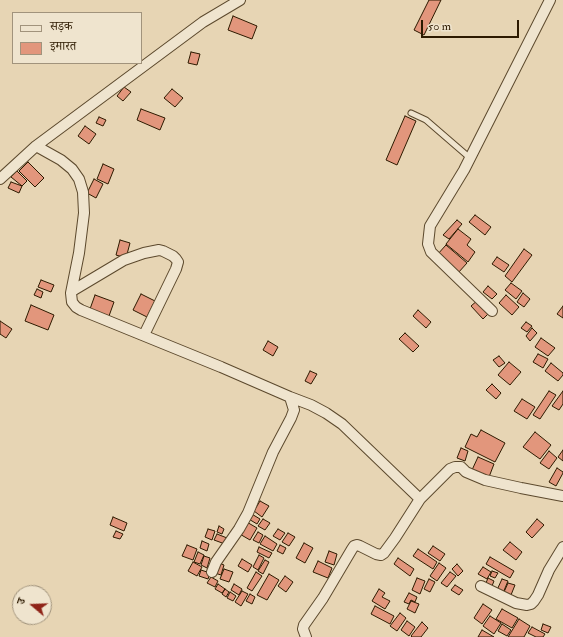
<!DOCTYPE html>
<html>
<head>
<meta charset="utf-8">
<style>
  body { margin:0 }
  #map { position:relative; width:563px; height:637px; overflow:hidden; background:#e7d5b4; font-family:"IM FELL Double Pica","Noto Serif Devanagari",serif }
  canvas { display:block }
  .legend { position:absolute; left:12px; top:12px; width:130px; height:52px; box-sizing:border-box; background:#efe4ce; border:1px solid #a1937c; margin:0; padding:5px 7px; list-style:none; font-size:12px; color:#2d1a00 }
  .legend li { display:flex; align-items:center; gap:8px; height:20px }
  .legend b { width:20px; border:1px solid #a1937c }
  .north { position:absolute; left:12px; top:585px; width:40px; height:40px; box-sizing:border-box; background:#efe4ce; border:1px solid #a1937c; border-radius:50%; rotate:289deg; font-size:11px; font-weight:700; line-height:16px; text-align:center; color:#2d1a00 }
  .north::after { content:''; display:block; margin:auto; width:14px; height:18px; background:#8f2418; clip-path:polygon(50% 0,100% 100%,50% 72%,0 100%) }
  .scale { position:absolute; left:421px; top:20px; width:98px; height:18px; box-sizing:border-box; border:2px solid #2d1a00; border-top:0; padding-left:5px; font-size:12px; line-height:14px; white-space:nowrap; color:#2d1a00; -webkit-text-stroke:3px #efe4ce; paint-order:stroke }
</style>
</head>
<body>
<div id="map">
<canvas width="563" height="637"></canvas>
<ul class="legend">
<li><b style="height:5px;background:#efe4ce"></b>सड़क</li>
<li><b style="height:11px;background:#e2967c"></b>इमारत</li>
</ul>
<div class="north">उ</div>
<div class="scale">50 m</div>
</div>
<script>
const g = document.querySelector('canvas').getContext('2d');
g.lineJoin = 'round';
function paint(path, color) { g.fillStyle = color; g.fill(path, 'evenodd'); }
const shape = rows => new Path2D(rows.map(r => 'M' + r).join(''));
function strokePath(path, color, width, dash) { g.strokeStyle = color; g.lineWidth = width; g.lineCap = dash ? 'butt' : 'round'; g.setLineDash(dash || []); g.stroke(path); }
const building = shape([
  [429,0,441,0,424,35,414,30,429,0],
  [233,16,257,26,252,39,228,30,233,16],
  [191,52,200,54,197,65,188,63,191,52],
  [124,87,131,92,123,101,117,96,124,87],
  [172,89,183,98,175,107,164,98,172,89],
  [141,109,165,118,160,130,137,120,141,109],
  [405,116,416,121,397,165,386,160,405,116],
  [99,117,106,120,103,126,96,123,99,117],
  [85,126,96,134,89,144,78,136,85,126],
  [28,162,44,178,35,187,19,171,28,162],
  [103,164,114,169,108,184,97,179,103,164],
  [17,171,27,181,22,186,11,177,17,171],
  [94,179,103,184,96,198,87,193,94,179],
  [11,182,22,186,19,193,8,188,11,182],
  [475,215,491,227,485,235,469,222,475,215],
  [457,220,462,224,449,239,443,235,457,220],
  [458,229,471,239,467,245,475,252,468,262,446,244,458,229],
  [120,240,130,243,126,258,116,255,120,240],
  [446,245,467,263,458,273,437,255,446,245],
  [524,249,532,255,512,282,505,276,524,249],
  [497,257,509,265,504,272,492,264,497,257],
  [41,280,54,285,51,292,38,287,41,280],
  [511,283,522,291,516,299,505,290,511,283],
  [488,286,497,294,492,299,483,292,488,286],
  [37,289,43,292,41,298,34,295,37,289],
  [523,293,530,299,524,307,517,302,523,293],
  [141,294,155,301,147,317,133,310,141,294],
  [95,295,114,302,109,316,90,309,95,295],
  [506,295,519,307,512,315,499,303,506,295],
  [478,300,490,312,483,319,471,306,478,300],
  [31,305,54,315,48,330,25,321,31,305],
  [563,306,563,318,557,314,563,306],
  [418,310,431,322,426,328,413,316,418,310],
  [0,321,12,329,6,338,0,334,0,321],
  [526,322,532,326,527,332,521,328,526,322],
  [532,328,537,333,530,341,526,336,532,328],
  [405,333,419,346,413,352,399,339,405,333],
  [541,338,555,348,548,356,535,347,541,338],
  [268,341,278,347,273,356,263,350,268,341],
  [538,354,548,359,543,368,533,362,538,354],
  [499,356,505,363,499,367,493,360,499,356],
  [509,362,521,372,510,385,498,375,509,362],
  [551,363,563,373,563,375,558,381,545,371,551,363],
  [310,371,317,374,311,384,305,381,310,371],
  [492,384,501,393,496,399,486,390,492,384],
  [549,391,556,395,540,419,533,415,549,391],
  [563,391,563,404,559,410,552,406,563,391],
  [522,399,535,407,527,419,514,411,522,399],
  [481,430,505,443,495,462,465,447,471,434,477,437,481,430],
  [535,432,551,445,540,459,523,447,535,432],
  [461,448,468,451,465,461,457,458,461,448],
  [563,450,563,461,558,457,563,450],
  [549,451,557,458,549,469,540,463,549,451],
  [478,457,494,464,489,477,472,470,478,457],
  [557,468,563,472,563,473,556,486,549,482,557,468],
  [260,501,269,506,262,517,254,511,260,501],
  [250,513,260,519,257,524,247,518,250,513],
  [113,517,127,523,124,531,110,525,113,517],
  [263,519,270,523,265,530,258,526,263,519],
  [537,519,544,525,532,538,526,532,537,519],
  [245,521,257,528,250,540,238,533,245,521],
  [219,526,224,529,222,534,217,532,219,526],
  [208,529,215,531,212,540,205,537,208,529],
  [278,529,285,533,280,540,273,536,278,529],
  [116,531,123,534,120,539,113,537,116,531],
  [258,532,263,535,259,543,253,540,258,532],
  [288,533,295,537,289,546,282,542,288,533],
  [217,534,227,538,225,544,214,540,217,534],
  [265,536,277,544,273,551,260,544,265,536],
  [202,541,209,544,207,551,200,548,202,541],
  [510,542,522,552,516,560,503,550,510,542],
  [304,543,313,548,305,563,296,558,304,543],
  [187,545,197,549,193,560,182,556,187,545],
  [280,545,286,548,283,554,277,551,280,545],
  [433,546,445,554,440,561,428,553,433,546],
  [259,547,272,553,269,558,257,552,259,547],
  [418,549,437,562,433,569,413,556,418,549],
  [329,551,337,554,334,565,325,562,329,551],
  [198,552,204,555,200,564,194,562,198,552],
  [259,555,264,558,258,570,253,567,259,555],
  [204,556,210,558,207,568,201,565,204,556],
  [490,557,514,571,510,578,486,564,490,557],
  [398,558,414,569,410,576,394,564,398,558],
  [242,559,252,565,248,572,238,566,242,559],
  [265,560,269,562,263,574,258,571,265,560],
  [318,561,332,568,328,578,313,572,318,561],
  [193,562,202,567,197,576,188,571,193,562],
  [219,563,224,565,221,575,215,573,219,563],
  [439,563,446,568,437,581,430,576,439,563],
  [457,564,463,571,458,576,452,569,457,564],
  [483,567,491,572,487,579,478,574,483,567],
  [224,569,233,572,229,582,220,579,224,569],
  [201,570,210,573,208,579,199,576,201,570],
  [492,571,498,573,495,578,490,576,492,571],
  [256,572,262,576,252,591,247,588,256,572],
  [450,572,456,576,447,587,441,583,450,572],
  [269,574,279,580,267,600,257,595,269,574],
  [285,576,293,582,286,592,278,586,285,576],
  [211,577,218,581,215,587,207,583,211,577],
  [417,578,425,581,420,594,412,590,417,578],
  [488,578,494,581,492,586,486,583,488,578],
  [429,579,435,582,430,592,424,589,429,579],
  [502,579,508,581,503,593,497,590,502,579],
  [508,583,515,585,511,595,504,592,508,583],
  [218,584,225,589,222,593,215,589,218,584],
  [234,584,242,589,239,595,231,590,234,584],
  [455,585,463,590,459,595,451,590,455,585],
  [225,589,229,592,226,597,222,594,225,589],
  [379,589,385,593,382,597,390,601,385,609,372,601,379,589],
  [242,591,248,594,241,606,235,602,242,591],
  [230,592,236,596,233,601,227,598,230,592],
  [409,593,417,597,415,602,411,600,409,604,404,602,409,593],
  [250,594,255,597,252,604,246,601,250,594],
  [411,601,419,604,415,613,407,609,411,601],
  [483,604,492,610,482,624,474,618,483,604],
  [375,606,394,616,390,624,371,614,375,606],
  [502,609,518,618,512,628,496,619,502,609],
  [400,613,406,618,397,631,390,626,400,613],
  [490,616,501,623,494,634,483,626,490,616],
  [519,619,530,626,524,637,508,637,519,619],
  [407,621,415,627,409,636,401,630,407,621],
  [422,622,428,628,421,637,412,637,411,636,422,622],
  [502,624,511,630,507,636,498,631,502,624],
  [543,624,551,627,548,633,541,630,543,624],
  [532,627,545,634,543,637,536,637,528,633,532,627],
  [482,630,494,637,478,637,482,630]
]);
paint(building, '#e2967c');
strokePath(building, '#2d1a00', 1);
const service = shape([
  [411,113,426,120,470,158]
]);
const minor = shape([
  [36,146,61,160,72,169,79,179,83,192,84,213,79,253,71,293,72,302,76,307,81,310,221,367,290,397,311,405,326,413,342,424,420,499],
  [0,179,36,146,203,22,240,0],
  [72,291,124,260,144,253,159,250,163,251,173,256,176,259,178,262,176,269,144,335],
  [492,311,431,252,428,244,430,226,464,170,550,0],
  [212,572,216,562,239,529,248,513,273,452,291,418,294,410,290,397],
  [481,586,516,603,527,605,531,604,534,601,538,595,549,570,563,547],
  [306,637,303,629,304,625,323,598,352,549,354,546,357,545,360,546,376,554,381,555,384,553,395,538,420,499,450,469,455,467,461,467,466,472,485,480,521,488,563,496]
]);
strokePath(service, '#5c492d', 7);
strokePath(minor, '#5c492d', 12);
strokePath(service, '#efe4ce', 5);
strokePath(minor, '#efe4ce', 10);
</script>
</body>
</html>
